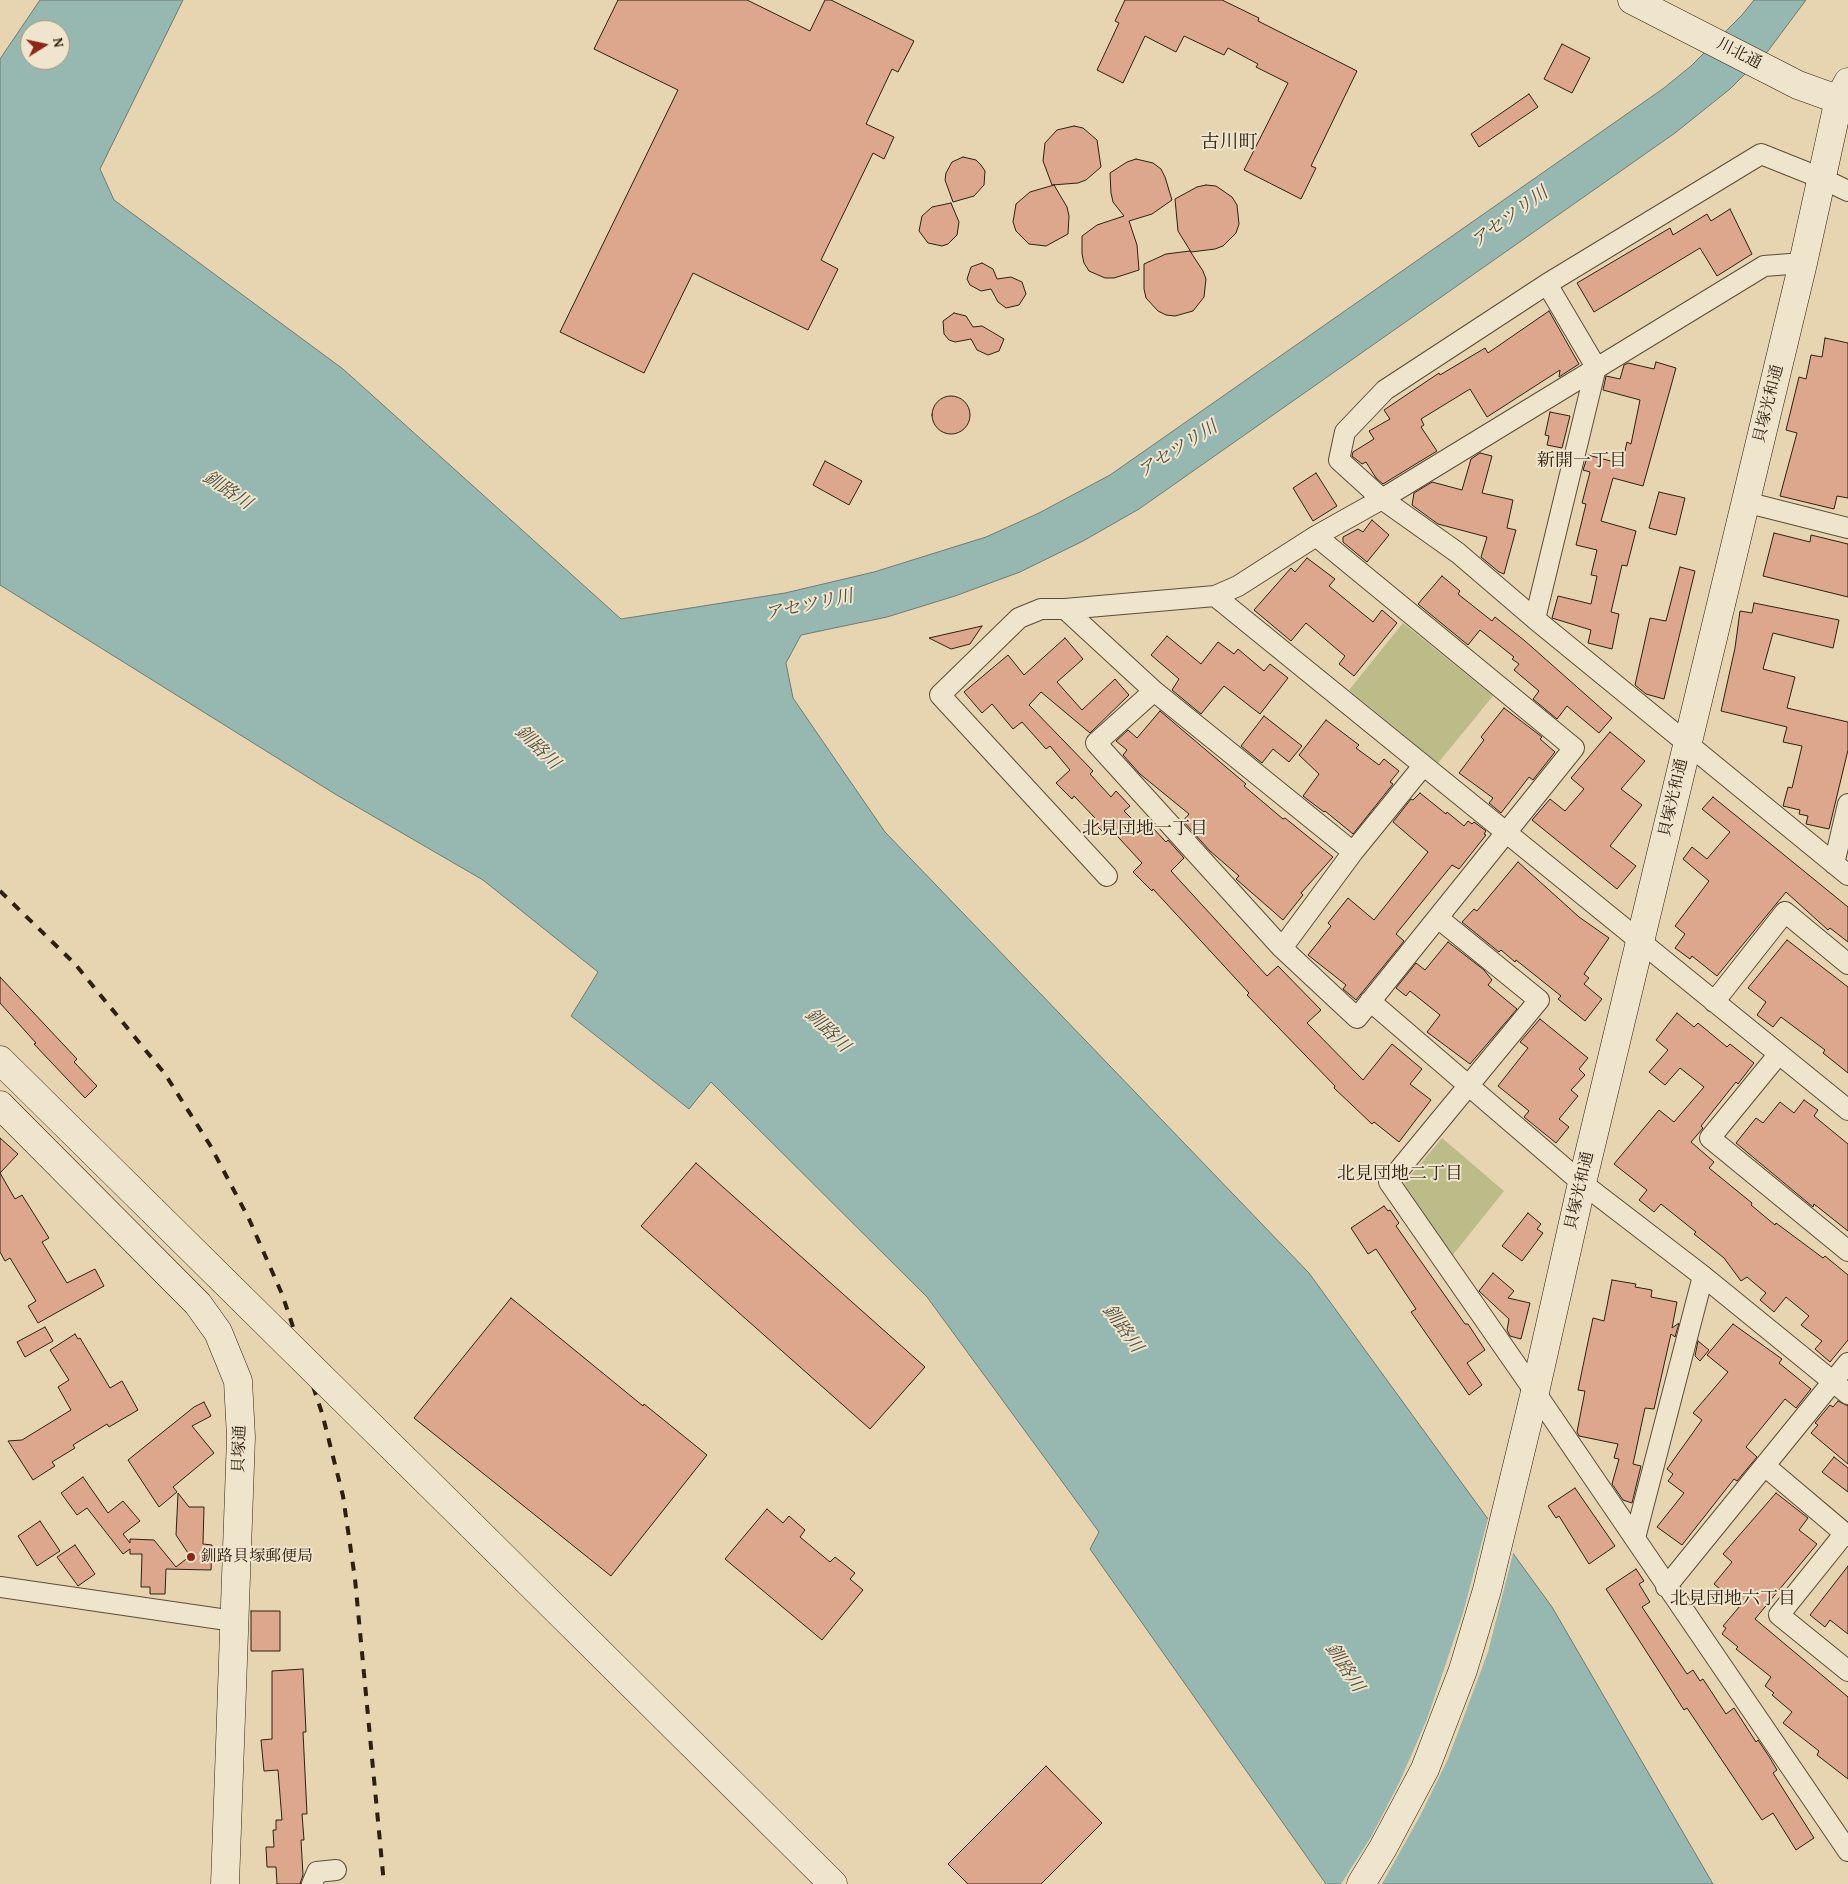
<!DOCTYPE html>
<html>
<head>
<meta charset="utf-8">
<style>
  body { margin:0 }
  #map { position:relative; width:1848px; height:1884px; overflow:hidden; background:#e7d5b1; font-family:"Gentium Book Plus",serif }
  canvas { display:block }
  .north { position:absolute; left:20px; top:20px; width:50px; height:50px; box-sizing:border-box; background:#efe4cc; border:1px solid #a29681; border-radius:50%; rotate:80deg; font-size:14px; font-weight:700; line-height:20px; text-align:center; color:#2e2010 }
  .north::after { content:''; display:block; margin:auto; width:18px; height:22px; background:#8f2418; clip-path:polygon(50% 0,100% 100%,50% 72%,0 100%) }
</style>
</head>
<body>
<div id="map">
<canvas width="1848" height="1884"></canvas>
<div class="north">N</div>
</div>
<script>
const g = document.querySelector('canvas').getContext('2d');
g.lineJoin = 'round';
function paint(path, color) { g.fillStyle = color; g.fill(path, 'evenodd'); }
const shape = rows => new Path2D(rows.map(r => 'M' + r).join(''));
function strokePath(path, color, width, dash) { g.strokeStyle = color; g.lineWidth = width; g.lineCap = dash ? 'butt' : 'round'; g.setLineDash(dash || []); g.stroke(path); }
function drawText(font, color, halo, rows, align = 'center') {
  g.font = font + ' "Gentium Book Plus","Noto Serif JP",serif'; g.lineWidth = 4; g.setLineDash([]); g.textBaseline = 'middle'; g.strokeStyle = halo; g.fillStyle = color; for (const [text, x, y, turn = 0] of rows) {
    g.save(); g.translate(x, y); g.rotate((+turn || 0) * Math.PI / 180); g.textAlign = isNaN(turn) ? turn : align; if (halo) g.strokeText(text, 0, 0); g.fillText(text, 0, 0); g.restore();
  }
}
paint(shape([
  [1403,623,1493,696,1438,763,1349,690],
  [1442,1138,1504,1191,1452,1256,1403,1185]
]), '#bbbc88');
const water = shape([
  [40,0,183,0,100,169,114,200,343,369,621,619,785,593,874,572,986,537,1039,513,1110,475,1664,88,1691,66,1742,15,1754,0,1806,0,1768,51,1730,89,1675,133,1139,509,1083,541,1020,572,955,596,887,617,801,635,786,663,793,698,885,832,1309,1273,1552,1607,1713,1884,1326,1884,1090,1549,1099,1532,927,1297,711,1082,689,1109,571,1016,598,972,483,880,335,794,0,585,0,59,40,0],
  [30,30,60,30,60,60,30,60,30,30]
]);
paint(water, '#97b8b1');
strokePath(water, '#6d7b71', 1);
paint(shape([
  [1489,1515,1514,1550,1488,1652,1448,1759,1420,1816,1382,1884,1341,1884,1371,1837,1400,1781,1427,1719,1463,1613]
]), '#e7d5b1');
const building = shape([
  [618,0,747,0,810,31,825,0,831,0,914,41,898,72,892,69,866,124,894,137,884,159,873,153,821,260,838,269,808,330,693,273,644,373,560,332,678,90,594,49,618,0],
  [1125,0,1222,0,1259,18,1258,21,1357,71,1311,166,1316,168,1301,199,1244,170,1288,83,1256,67,1258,64,1228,48,1224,55,1184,36,1176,52,1145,36,1123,83,1097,70,1119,23,1115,21,1125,0],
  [1562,44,1590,58,1572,93,1544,79,1562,44],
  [1529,94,1538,107,1479,147,1471,134,1529,94],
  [1074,126,1083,128,1097,140,1101,167,1086,180,1078,183,1052,185,1043,161,1045,143,1057,130,1074,126],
  [963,157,976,160,981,165,985,171,984,185,974,196,953,202,945,180,946,173,952,162,963,157],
  [1136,159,1153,163,1161,169,1165,177,1172,200,1152,214,1129,221,1137,245,1139,270,1114,278,1105,278,1089,271,1084,263,1082,254,1082,236,1097,225,1124,216,1113,202,1111,193,1110,173,1127,162,1136,159],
  [1054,185,1067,207,1069,216,1068,234,1046,246,1029,244,1016,231,1013,222,1016,204,1030,192,1054,185],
  [1206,185,1216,186,1232,197,1237,205,1239,224,1236,233,1223,246,1215,249,1191,252,1178,231,1175,199,1197,187,1206,185],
  [951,203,959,222,957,235,948,244,942,246,928,243,919,231,922,216,932,207,951,203],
  [1730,209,1752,254,1717,276,1700,248,1594,312,1577,283,1670,228,1673,235,1707,214,1711,221,1730,209],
  [1190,251,1203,271,1206,279,1204,297,1193,311,1175,316,1166,315,1158,311,1146,298,1144,289,1144,264,1166,254,1190,251],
  [982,263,993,269,997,279,1011,277,1022,282,1026,294,1019,305,1006,308,998,302,991,289,981,291,970,285,967,279,971,267,982,263],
  [1549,311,1579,364,1559,377,1560,370,1487,417,1470,389,1421,419,1424,425,1421,427,1437,451,1383,484,1376,478,1366,462,1362,464,1352,456,1353,452,1374,439,1369,431,1390,419,1384,410,1439,373,1440,375,1485,348,1488,353,1549,311],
  [954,313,966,316,973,327,982,326,1004,339,999,351,988,355,977,350,971,339,955,342,949,340,944,334,943,321,954,313],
  [1825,338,1848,343,1848,498,1837,496,1834,509,1780,496,1797,433,1786,430,1799,377,1806,379,1811,355,1822,357,1825,338],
  [1656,362,1676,368,1643,486,1613,478,1601,521,1636,531,1627,566,1622,565,1611,612,1619,614,1612,649,1588,643,1591,630,1552,618,1558,596,1591,604,1597,576,1591,575,1597,550,1576,545,1586,504,1582,503,1590,472,1583,470,1588,455,1622,464,1627,442,1631,444,1640,400,1603,390,1606,376,1620,379,1624,365,1628,363,1654,369,1656,362],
  '932 415a19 19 0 1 1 38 0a19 19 0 1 1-38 0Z',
  [1550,412,1570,416,1562,448,1547,445,1549,436,1545,435,1550,412],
  [1480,453,1492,456,1482,493,1513,500,1507,528,1516,530,1504,574,1499,572,1481,557,1487,537,1438,524,1412,505,1414,493,1432,482,1462,490,1471,459,1480,453],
  [825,461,862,481,849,505,813,485,825,461],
  [1316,473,1337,506,1313,521,1293,488,1316,473],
  [1659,492,1685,498,1676,535,1649,528,1659,492],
  [1372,520,1389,535,1367,562,1343,542,1343,537,1358,529,1363,532,1372,520],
  [1774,533,1810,542,1811,535,1848,544,1848,597,1763,576,1774,533],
  [1307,558,1335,579,1329,586,1373,622,1382,610,1397,623,1354,676,1339,664,1345,656,1306,623,1291,641,1254,610,1291,568,1295,572,1307,558],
  [1680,567,1695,571,1664,699,1646,694,1635,685,1650,618,1666,621,1680,567],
  [1442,576,1460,591,1458,594,1492,621,1495,617,1525,641,1612,718,1599,733,1567,706,1557,719,1533,699,1539,691,1514,670,1519,664,1512,659,1514,657,1480,630,1468,645,1418,604,1442,576],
  [1754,603,1839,620,1833,648,1773,633,1763,669,1795,677,1787,708,1848,722,1848,750,1829,829,1806,824,1808,816,1799,814,1800,810,1783,806,1788,787,1792,788,1802,746,1783,742,1787,727,1721,711,1735,648,1740,611,1752,613,1754,603],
  [982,626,970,644,951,649,929,638,982,626],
  [1167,636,1201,664,1218,642,1234,654,1238,649,1264,671,1270,664,1288,678,1260,714,1224,686,1201,714,1172,690,1179,679,1151,655,1167,636],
  [1065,638,1083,659,1057,682,1082,710,1115,679,1129,695,1090,733,1041,692,1029,705,1093,771,1090,774,1111,797,1116,791,1130,806,1124,811,1145,832,1151,826,1166,842,1168,840,1184,858,1171,871,1267,976,1278,966,1321,1010,1307,1023,1363,1080,1392,1044,1422,1069,1410,1084,1431,1100,1399,1142,1374,1122,1372,1124,1334,1088,1335,1086,1247,995,1249,993,1153,889,1152,891,1133,872,1142,863,1108,826,1102,831,1092,821,1095,818,1074,796,1072,799,1056,783,1070,770,1050,746,1046,749,1022,722,1013,729,992,704,982,713,964,692,1008,655,1024,675,1065,638],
  [1504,708,1542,737,1540,739,1555,752,1533,780,1529,777,1501,813,1489,803,1493,798,1459,773,1484,740,1481,737,1504,708],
  [1160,711,1246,784,1244,786,1283,819,1285,818,1333,857,1301,893,1303,895,1283,920,1236,879,1239,876,1210,851,1183,821,1189,814,1140,774,1123,755,1127,750,1116,741,1128,730,1137,738,1160,711],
  [1264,716,1302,746,1289,762,1273,749,1262,763,1241,746,1264,716],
  [1326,720,1359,745,1356,748,1379,765,1384,759,1399,771,1390,782,1393,784,1353,834,1325,811,1324,812,1303,796,1319,774,1299,755,1326,720],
  [1610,732,1645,761,1621,789,1642,805,1610,846,1636,866,1617,889,1532,820,1550,799,1565,811,1584,789,1571,778,1610,732],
  [1420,793,1446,814,1447,812,1464,826,1468,821,1472,824,1474,822,1486,831,1484,834,1486,835,1459,869,1452,865,1396,934,1404,941,1356,1000,1343,989,1346,985,1308,955,1331,926,1328,923,1348,898,1374,920,1428,852,1393,822,1411,799,1413,800,1420,793],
  [1713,797,1848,907,1848,942,1830,928,1828,930,1786,892,1717,976,1692,956,1690,959,1675,948,1685,934,1675,926,1709,881,1683,859,1692,847,1707,859,1730,832,1702,809,1713,797],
  [1518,862,1579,917,1609,938,1584,974,1589,978,1584,984,1602,999,1585,1021,1558,999,1561,996,1516,960,1515,962,1501,950,1499,952,1462,922,1474,909,1477,911,1518,862],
  [1787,940,1848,987,1848,1073,1823,1053,1825,1050,1781,1017,1773,1027,1757,1015,1766,1002,1748,988,1787,940],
  [1448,942,1484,970,1492,980,1488,985,1517,1009,1470,1064,1427,1032,1440,1015,1410,991,1406,996,1396,988,1416,963,1425,970,1448,942],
  [0,977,77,1059,74,1062,97,1086,85,1098,34,1044,36,1043,0,1003,0,977],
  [1677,1013,1694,1027,1698,1023,1727,1047,1730,1044,1754,1063,1738,1084,1736,1082,1701,1126,1703,1128,1691,1142,1714,1162,1709,1168,1752,1203,1751,1205,1775,1225,1776,1223,1823,1258,1825,1256,1848,1275,1848,1340,1830,1362,1815,1349,1822,1341,1801,1325,1809,1316,1786,1297,1774,1312,1760,1300,1766,1293,1747,1277,1741,1281,1724,1258,1694,1234,1696,1232,1661,1204,1654,1212,1639,1200,1647,1190,1614,1164,1659,1110,1674,1122,1704,1087,1680,1068,1665,1085,1649,1072,1668,1050,1656,1040,1677,1013],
  [1540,1019,1588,1058,1579,1069,1585,1075,1571,1090,1578,1096,1559,1119,1569,1127,1556,1143,1524,1117,1529,1111,1498,1086,1528,1048,1520,1042,1540,1019],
  [1804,1100,1818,1110,1814,1116,1848,1144,1848,1231,1814,1204,1813,1207,1736,1143,1756,1118,1763,1123,1780,1102,1794,1113,1804,1100],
  [0,1138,18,1154,0,1173,15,1199,22,1195,49,1238,42,1242,67,1283,95,1269,104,1286,38,1323,28,1306,36,1301,10,1258,5,1261,0,1252,0,1138],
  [696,1163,925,1367,870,1429,641,1226,696,1163],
  [1384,1206,1388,1211,1390,1210,1399,1223,1396,1226,1465,1324,1468,1324,1485,1350,1467,1363,1482,1385,1469,1395,1411,1312,1416,1309,1376,1249,1368,1254,1351,1228,1384,1206],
  [1528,1213,1541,1224,1537,1229,1543,1233,1522,1261,1502,1246,1528,1213],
  [1493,1273,1514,1291,1508,1298,1530,1303,1521,1339,1510,1336,1507,1330,1509,1319,1479,1291,1493,1273],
  [1612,1280,1636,1284,1635,1287,1652,1290,1651,1297,1677,1302,1672,1328,1679,1323,1675,1337,1671,1334,1654,1409,1645,1408,1633,1464,1641,1466,1632,1503,1623,1500,1612,1484,1619,1459,1614,1458,1618,1444,1579,1436,1577,1432,1585,1391,1578,1390,1593,1318,1604,1321,1612,1280],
  [511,1298,643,1406,644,1404,707,1455,611,1576,414,1418,511,1298],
  [1733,1324,1782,1359,1779,1363,1811,1389,1796,1408,1785,1399,1746,1447,1757,1457,1737,1481,1734,1479,1682,1545,1657,1527,1684,1493,1668,1481,1673,1474,1667,1469,1702,1420,1693,1413,1728,1372,1707,1355,1733,1324],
  [45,1327,53,1341,25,1357,17,1342,45,1327],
  [75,1334,78,1339,80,1338,110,1388,122,1381,138,1410,109,1427,107,1424,73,1445,75,1448,52,1462,55,1466,33,1480,8,1441,22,1440,71,1410,58,1387,69,1380,50,1350,75,1334],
  [1698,1341,1709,1350,1700,1361,1695,1356,1698,1341],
  [1838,1401,1848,1406,1848,1464,1811,1433,1818,1425,1815,1423,1830,1405,1833,1407,1838,1401],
  [204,1402,211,1416,192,1426,214,1453,173,1487,177,1492,159,1507,128,1460,194,1407,204,1402],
  [1834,1457,1848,1468,1848,1492,1822,1472,1834,1457],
  [83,1477,108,1513,123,1501,140,1521,123,1534,130,1543,130,1539,154,1540,176,1567,190,1556,176,1535,178,1493,189,1507,204,1507,203,1544,212,1545,211,1570,166,1569,165,1594,150,1594,150,1587,141,1587,142,1554,130,1554,130,1549,123,1554,87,1508,77,1515,61,1493,83,1477],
  [1575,1488,1615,1546,1589,1564,1559,1516,1556,1518,1548,1506,1575,1488],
  [1776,1493,1808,1518,1799,1530,1817,1544,1755,1619,1848,1697,1848,1779,1817,1755,1819,1751,1783,1723,1792,1712,1772,1695,1774,1693,1765,1686,1771,1677,1736,1649,1738,1647,1722,1634,1726,1628,1723,1626,1740,1606,1714,1584,1732,1562,1723,1554,1776,1493],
  [767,1509,783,1523,789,1516,805,1530,800,1537,830,1562,835,1557,855,1573,850,1579,863,1590,822,1640,725,1559,767,1509],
  [40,1521,60,1551,37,1566,18,1536,40,1521],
  [75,1545,95,1574,78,1586,57,1557,75,1545],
  [1848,1566,1848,1634,1830,1620,1825,1627,1810,1615,1848,1566],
  [1636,1569,1644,1581,1639,1584,1650,1602,1642,1607,1687,1674,1693,1670,1700,1681,1703,1679,1726,1714,1734,1708,1756,1742,1758,1740,1770,1758,1777,1770,1773,1773,1814,1838,1796,1850,1773,1813,1762,1820,1687,1708,1684,1710,1606,1589,1636,1569],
  [251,1611,280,1611,280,1651,251,1651,251,1611],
  [303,1669,306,1732,303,1732,307,1814,302,1814,304,1840,301,1840,303,1875,300,1884,277,1884,276,1867,267,1867,266,1847,274,1847,273,1830,276,1830,276,1820,282,1820,278,1770,264,1771,261,1740,272,1739,272,1671,303,1669],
  [1046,1766,1102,1823,1041,1884,968,1884,948,1864,1046,1766]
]);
paint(building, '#dca78d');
strokePath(building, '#2e2010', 1);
const street = shape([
  [1848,191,1821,178,1761,154,1547,284,1385,390,1345,432,1339,460,1382,499,1458,553,1535,619,1848,875],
  [1745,502,1848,528],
  [1215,596,1848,1110],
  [1065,609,1154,691,1353,852],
  [1535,619,1596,367,1547,284],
  [1154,691,1096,743,1282,948,1357,1018,1574,748,1316,536],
  [1834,864,1848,804],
  [1107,876,940,695,1019,618,1041,609,1065,609,1215,596,1238,586,1316,536,1382,499,1764,266,1803,263],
  [1438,918,1539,1000,1389,1182,1535,1392,1848,1851],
  [1282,948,1353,852,1423,766],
  [1370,1001,1582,1183,1703,1276,1848,1394],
  [1714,1002,1785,912,1848,964],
  [1778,1055,1710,1138,1848,1251],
  [1765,1466,1848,1536],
  [1845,1533,1779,1615,1848,1671],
  [1635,1538,1703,1276],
  [0,1587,234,1621],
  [1666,1587,1848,1363],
  [312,1884,317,1872,336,1870]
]);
const secondary = shape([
  [1632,0,1798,85,1848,103],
  [0,1060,152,1210],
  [0,1105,198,1304,218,1332,238,1381,241,1437,225,1884],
  [471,1525,833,1884],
  [1361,1884,1383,1848,1425,1769,1463,1670,1487,1590,1535,1392,1582,1183,1803,263,1839,99,1848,82]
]);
strokePath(street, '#5c4d38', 22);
strokePath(secondary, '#2e2010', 29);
strokePath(street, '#efe4cc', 20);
strokePath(secondary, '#efe4cc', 28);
strokePath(shape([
  [0,891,75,964,165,1074,210,1145,249,1219,282,1294,322,1413,343,1496,355,1579,384,1884]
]), '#2e2010', 4, [9, 9]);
const secondaryBridge = shape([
  [152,1210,471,1525]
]);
strokePath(secondaryBridge, '#2e2010', 29, []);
strokePath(secondaryBridge, '#efe4cc', 28);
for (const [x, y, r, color] of [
  [191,1557,5,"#8f2418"]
]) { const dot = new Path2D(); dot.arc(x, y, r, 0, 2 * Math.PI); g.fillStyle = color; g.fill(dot); strokePath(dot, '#efe4cc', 2); }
drawText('16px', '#2e2010', '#efe4cc', [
  ["川北通",1739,54,27],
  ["貝塚光和通",1769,404,-76],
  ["貝塚光和通",1674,798,-77],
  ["貝塚光和通",1580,1191,-77],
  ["貝塚通",240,1449,-88]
]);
drawText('16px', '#2e2010', '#efe4cc', [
  ["釧路貝塚郵便局",201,1557]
], 'left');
drawText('italic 18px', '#4e4e40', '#efe4cc', [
  ["アセツリ川",1510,218,-36],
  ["アセツリ川",1178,450,-32],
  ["釧路川",227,491,34],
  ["アセツリ川",809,606,-12],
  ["釧路川",537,748,44],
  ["釧路川",827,1031,44],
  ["釧路川",1122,1329,54],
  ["釧路川",1344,1668,57]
]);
drawText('18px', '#2e2010', '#efe4cc', [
  ["新開一丁目",1582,461],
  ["北見団地一丁目",1145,829],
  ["北見団地二丁目",1400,1174],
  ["北見団地六丁目",1733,1599]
]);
drawText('19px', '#2e2010', '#efe4cc', [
  ["古川町",1229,143]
]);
</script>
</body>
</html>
